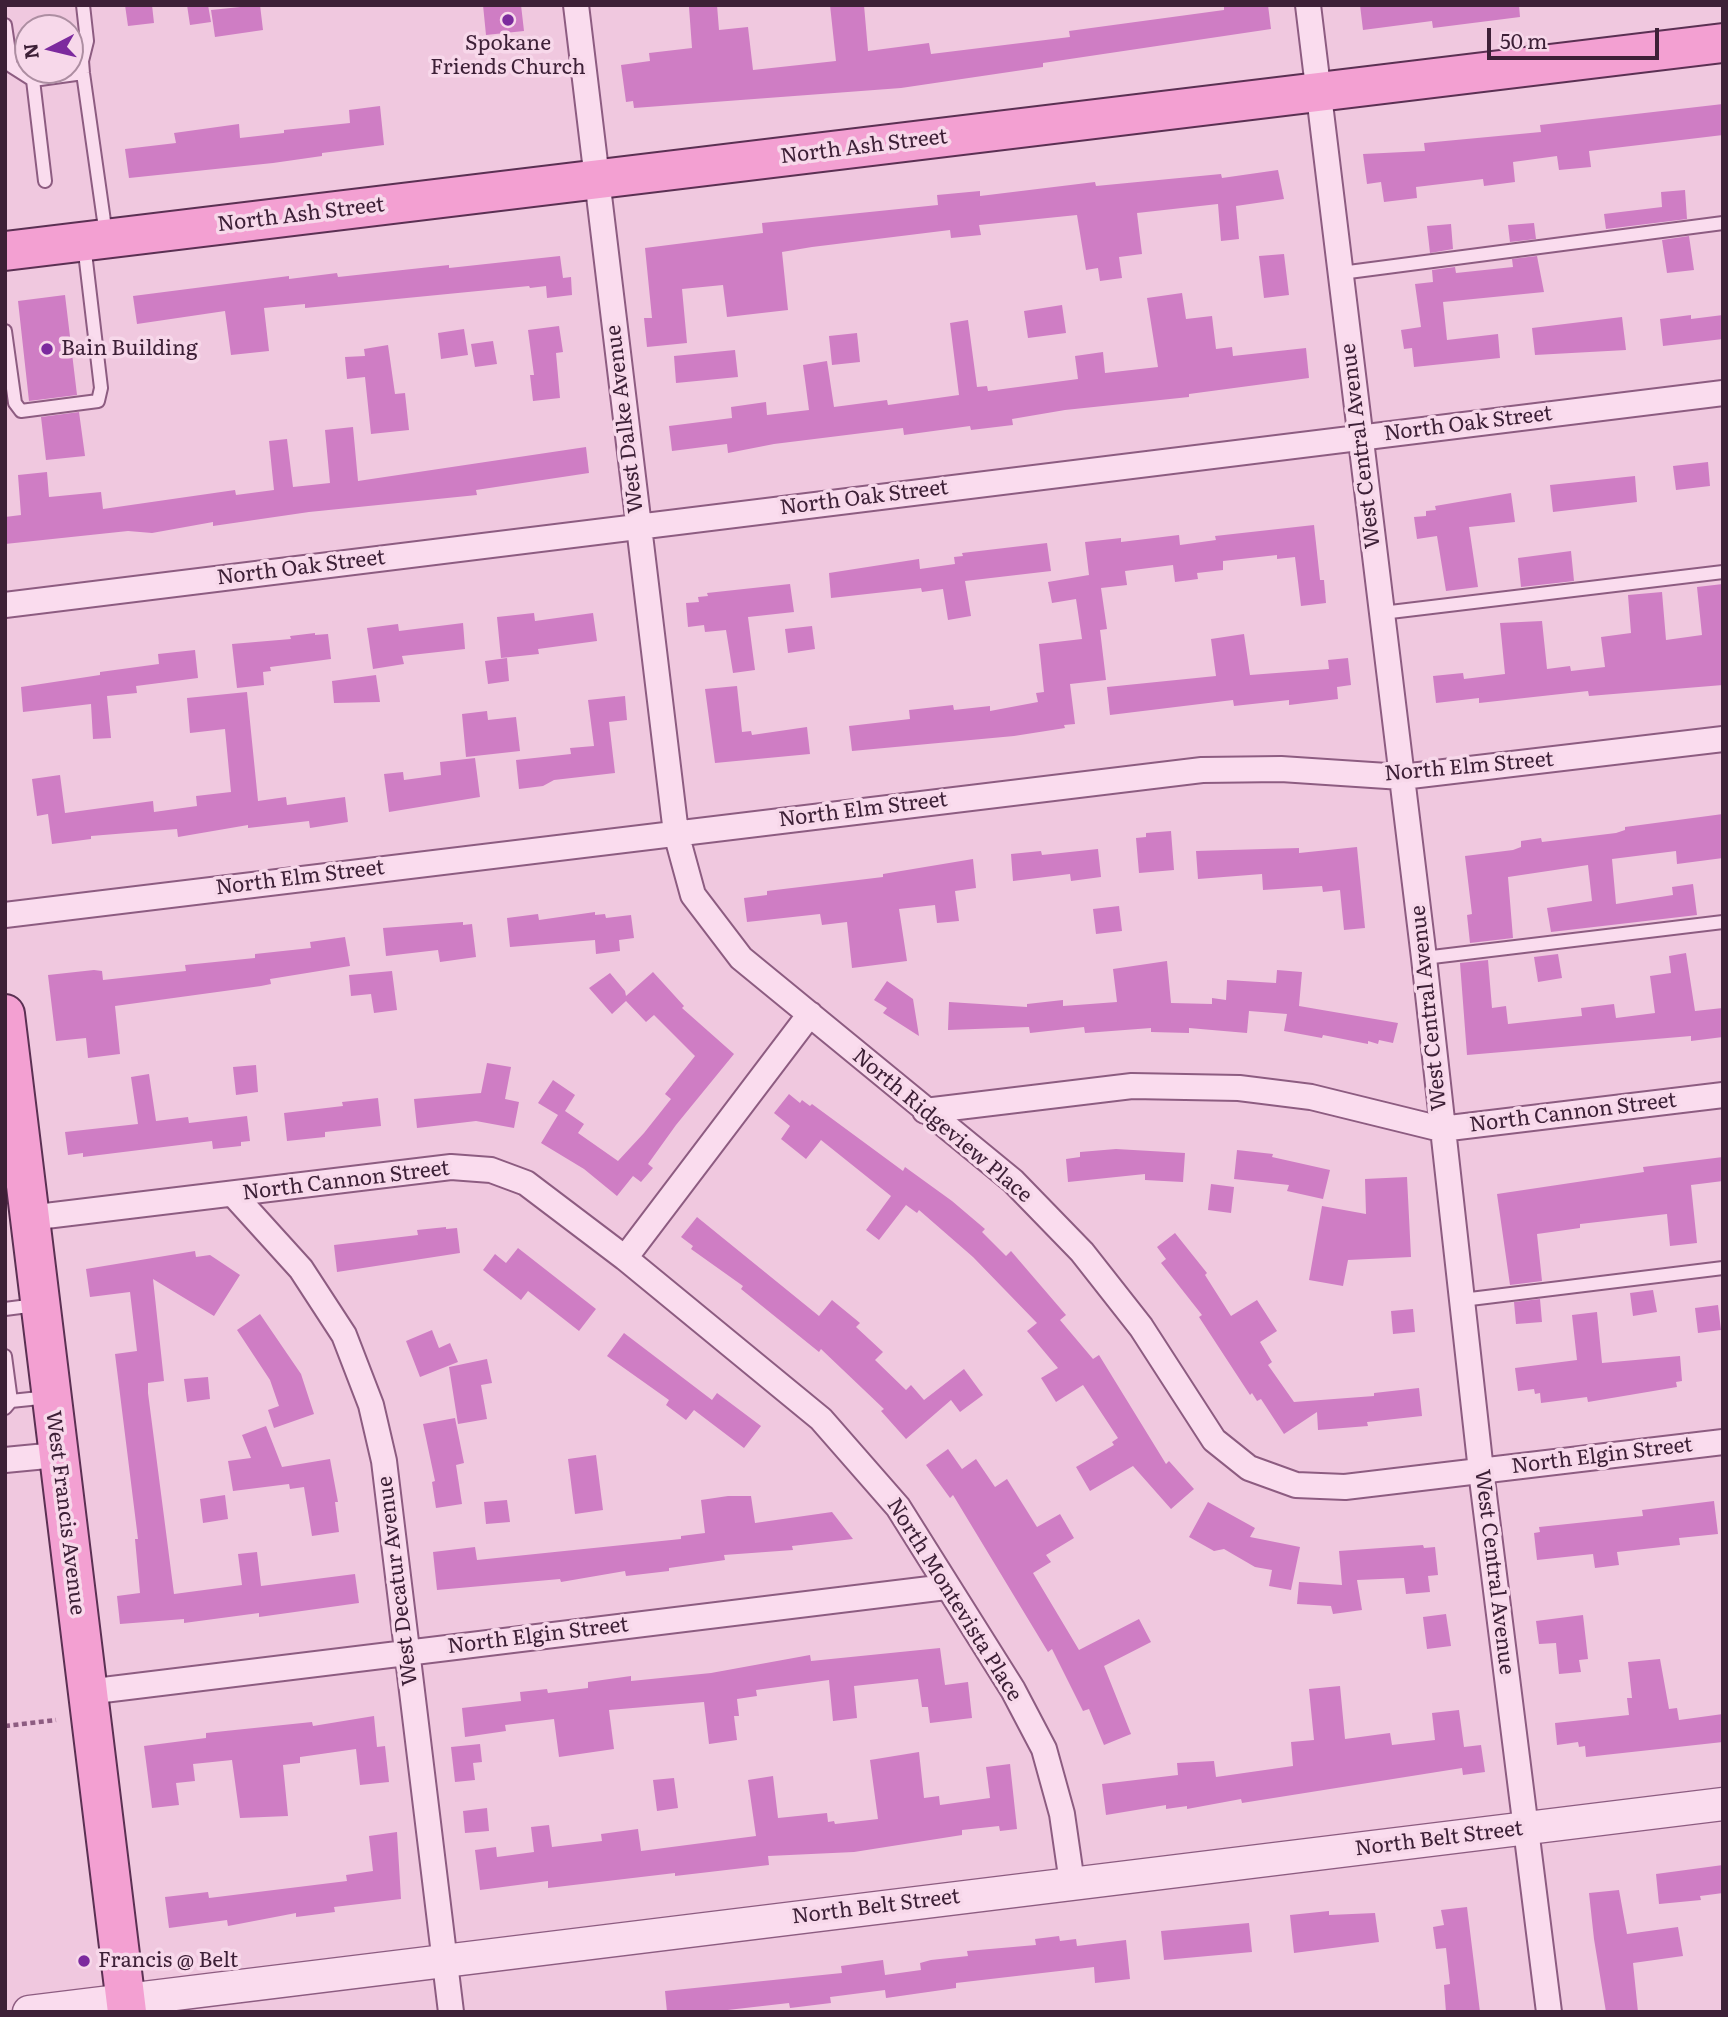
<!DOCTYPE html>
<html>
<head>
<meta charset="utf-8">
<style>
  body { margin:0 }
  #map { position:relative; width:1728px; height:2017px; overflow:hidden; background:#f0c8df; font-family:Literata,serif }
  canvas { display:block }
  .frame { position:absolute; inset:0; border:7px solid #3d2037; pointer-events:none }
  .north { position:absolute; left:14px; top:14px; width:70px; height:70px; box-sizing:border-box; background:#f7d8ea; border:2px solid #ad8ea2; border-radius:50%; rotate:263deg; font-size:19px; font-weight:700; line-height:28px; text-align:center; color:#3d2037 }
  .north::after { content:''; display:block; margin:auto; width:24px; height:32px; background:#7c2a9e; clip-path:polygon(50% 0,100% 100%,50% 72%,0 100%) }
  .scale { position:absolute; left:1487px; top:28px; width:172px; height:32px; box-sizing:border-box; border:4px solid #3d2037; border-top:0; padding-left:9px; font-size:21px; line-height:24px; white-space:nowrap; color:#3d2037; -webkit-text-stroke:5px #f7d8ea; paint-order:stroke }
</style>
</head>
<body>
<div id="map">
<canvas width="1728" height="2017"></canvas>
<div class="frame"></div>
<div class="north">N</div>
<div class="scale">50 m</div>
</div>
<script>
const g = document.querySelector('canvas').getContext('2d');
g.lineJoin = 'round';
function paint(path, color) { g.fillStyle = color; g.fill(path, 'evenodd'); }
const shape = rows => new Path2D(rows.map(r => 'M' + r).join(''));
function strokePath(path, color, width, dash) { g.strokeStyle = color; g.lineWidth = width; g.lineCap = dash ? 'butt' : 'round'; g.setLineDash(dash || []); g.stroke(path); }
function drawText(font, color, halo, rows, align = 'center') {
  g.font = font + ' Literata,serif'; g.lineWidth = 7; g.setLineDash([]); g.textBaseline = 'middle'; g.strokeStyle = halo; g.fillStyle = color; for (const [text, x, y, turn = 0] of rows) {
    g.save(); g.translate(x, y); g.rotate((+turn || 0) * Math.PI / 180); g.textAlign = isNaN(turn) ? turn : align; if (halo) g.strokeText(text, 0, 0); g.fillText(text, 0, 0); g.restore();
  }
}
paint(shape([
  [125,5,152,5,154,23,128,26],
  [187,5,208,5,211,22,190,25],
  [260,5,263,30,215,37,211,10],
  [483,5,521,5,524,31,486,35],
  [705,5,717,5,719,30,748,27,753,70,836,61,830,5,864,5,868,51,929,43,931,54,1070,37,1069,31,1224,10,1224,5,1268,5,1271,29,1043,63,1043,67,901,88,634,108,633,101,626,102,621,65,650,61,649,53,692,48,689,7],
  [1360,5,1519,5,1520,17,1433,28,1432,21,1363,30],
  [1723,104,1723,135,1589,151,1591,167,1559,170,1557,156,1513,162,1515,182,1484,186,1483,179,1416,187,1417,198,1384,202,1381,182,1367,184,1363,154,1425,151,1424,143,1541,132,1540,125],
  [380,106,384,145,322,153,322,156,273,163,129,178,125,149,176,143,174,133,239,124,240,138,284,133,284,130,350,123,349,110],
  [1278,170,1284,199,1236,206,1239,239,1221,241,1218,204,1137,213,1142,254,1119,257,1122,278,1100,281,1098,268,1086,270,1077,215,979,225,981,235,951,238,950,230,812,247,782,252,788,310,727,317,723,285,682,289,687,343,647,347,644,318,652,318,645,248,763,233,762,223,938,205,937,195,980,191,980,196,1095,182,1096,186,1221,174,1222,178],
  [1685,190,1687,219,1606,229,1604,214,1662,207,1661,192],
  [1534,223,1536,239,1510,242,1508,225],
  [1451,224,1453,249,1430,253,1427,226],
  [1689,236,1694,270,1667,273,1662,240],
  [1284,254,1289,295,1264,298,1259,256],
  [560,256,563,278,571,277,572,295,547,298,546,286,530,288,529,286,305,308,305,304,264,308,269,351,231,355,225,311,137,324,133,296,289,276,289,279,337,273,338,277,449,265,449,268],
  [1537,256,1544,292,1443,302,1447,340,1498,334,1500,358,1414,367,1412,348,1404,349,1401,330,1421,327,1415,284,1433,282,1432,270,1455,267,1456,273,1513,267,1512,259],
  [1182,293,1186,319,1212,316,1216,349,1232,347,1233,356,1306,348,1309,378,1189,394,1189,397,1065,410,1012,419,1013,425,971,430,970,426,904,435,903,428,774,444,728,453,727,444,672,451,669,426,732,418,731,407,766,402,767,415,809,410,803,365,827,361,834,407,887,400,888,405,959,395,950,323,968,320,977,387,987,386,988,391,1078,379,1075,356,1103,352,1105,373,1158,367,1147,298],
  [65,295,77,395,29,401,18,301],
  [1062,305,1066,333,1028,338,1024,311],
  [1691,315,1691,319,1723,315,1723,339,1663,346,1660,319],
  [1622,317,1626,350,1535,355,1532,328],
  [559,326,563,352,556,353,560,398,533,401,530,375,534,375,528,330],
  [464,329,468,355,441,359,438,333],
  [857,333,860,362,832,365,829,336],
  [493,341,497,364,475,367,471,344],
  [388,345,395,394,405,393,409,430,371,434,365,377,347,379,345,357,365,356,364,349],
  [735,350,738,377,676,383,674,356],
  [79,412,85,456,46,460,41,417],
  [353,427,358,481,586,447,589,473,476,490,477,495,309,512,213,526,213,522,152,533,128,531,5,544,5,517,21,515,18,475,47,472,49,497,101,492,103,509,235,490,236,495,274,490,269,441,287,439,293,487,330,483,325,430],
  [1708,462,1710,486,1676,490,1673,466],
  [1635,476,1637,502,1553,512,1550,485],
  [1511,493,1515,522,1469,527,1478,587,1446,591,1437,536,1417,539,1414,517,1426,516,1426,511,1436,510,1435,506],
  [1314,525,1320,580,1324,580,1326,603,1301,606,1295,557,1277,559,1277,555,1223,561,1223,570,1197,573,1198,579,1175,582,1173,565,1125,571,1127,585,1101,588,1107,629,1100,630,1106,680,1070,684,1075,724,1064,725,1065,728,1014,736,852,751,849,726,910,719,909,710,953,705,954,710,990,706,990,711,1038,702,1036,693,1044,692,1039,644,1082,639,1076,599,1052,603,1048,582,1089,575,1085,542,1121,538,1121,542,1179,535,1180,545,1216,540,1215,536],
  [1047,543,1051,571,965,581,971,616,948,620,943,589,922,592,921,588,831,598,829,573,919,559,920,569,955,564,954,557,963,556,962,553],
  [1571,551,1574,581,1521,587,1518,558],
  [790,584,794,612,748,617,755,670,733,673,726,630,705,632,704,625,688,627,686,603,699,602,698,597,708,596,707,593],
  [1723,584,1723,685,1589,696,1588,691,1479,703,1479,698,1436,703,1433,676,1463,673,1464,679,1505,674,1500,623,1542,621,1547,669,1570,666,1571,671,1605,667,1601,637,1631,633,1628,595,1662,592,1666,640,1702,635,1697,587],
  [534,613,535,621,593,613,597,641,538,649,539,654,501,658,497,617],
  [463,623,465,649,402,656,404,664,373,669,367,628,398,624,399,631],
  [812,626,815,649,788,653,785,629],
  [315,633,315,635,328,634,331,659,270,667,271,671,263,672,264,685,237,688,232,644,291,639,290,636],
  [1244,634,1250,675,1329,669,1328,660,1348,658,1351,685,1337,687,1338,699,1289,705,1289,700,1234,706,1233,700,1110,715,1107,687,1216,676,1211,639],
  [195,650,198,678,136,686,137,693,107,696,111,738,93,739,91,704,23,712,21,687,100,675,100,672,159,664,158,654],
  [507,658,509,681,488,684,485,661],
  [376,675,380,702,334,703,332,681],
  [737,686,742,732,751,731,752,735,807,727,810,754,715,763,705,689],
  [247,692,258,801,286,797,287,805,345,797,348,822,310,828,309,821,248,828,248,825,178,837,177,829,91,836,91,839,52,844,48,814,37,816,32,779,60,775,65,813,153,801,154,812,197,806,196,796,231,792,225,729,190,733,187,698],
  [625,696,627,720,609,722,615,773,554,780,543,786,519,789,516,760,571,754,570,748,594,746,588,700],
  [487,711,488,720,516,717,520,751,466,757,462,714],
  [475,758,480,797,389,812,384,774,403,772,404,780,441,775,440,762],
  [1723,814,1723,858,1677,864,1676,851,1612,859,1616,904,1673,895,1672,887,1693,884,1697,915,1551,932,1547,908,1592,901,1588,865,1508,877,1513,938,1470,943,1467,915,1472,914,1465,856,1513,850,1521,847,1521,841,1541,838,1542,842,1616,833,1625,830,1625,827],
  [1171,831,1174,870,1139,873,1136,838,1146,837,1146,833],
  [1357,847,1365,928,1344,930,1340,890,1323,892,1322,886,1263,890,1262,874,1198,879,1196,851,1299,848,1299,853],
  [1098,849,1101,877,1071,881,1070,874,1013,881,1011,854,1041,851,1042,855],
  [973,859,976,888,955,891,959,921,937,923,935,905,899,909,907,961,852,968,847,922,822,925,820,914,747,922,744,898,767,895,767,891,883,877,883,874],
  [1119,906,1122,931,1096,934,1093,909],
  [595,912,595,915,605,914,606,918,631,915,634,938,619,940,620,951,596,954,595,940,510,947,507,918,538,914,539,920],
  [463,922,463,925,472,924,476,957,440,962,438,950,386,956,383,928],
  [345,937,350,966,270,979,271,984,261,986,115,1006,120,1054,88,1058,86,1038,56,1041,48,975,94,970,102,971,103,980,186,971,185,965,255,958,255,954,311,948,310,942],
  [1686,953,1695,1011,1723,1008,1723,1037,1691,1041,1691,1036,1467,1055,1460,963,1488,960,1492,1008,1506,1006,1508,1024,1582,1016,1581,1008,1614,1004,1616,1018,1655,1013,1650,976,1671,973,1669,956],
  [1558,954,1562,978,1538,982,1534,957],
  [1167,961,1171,1003,1212,1004,1212,998,1226,1000,1227,980,1276,983,1277,970,1302,972,1299,1006,1398,1023,1393,1043,1379,1040,1378,1044,1368,1041,1368,1044,1323,1035,1322,1038,1284,1031,1287,1014,1249,1011,1247,1033,1189,1028,1189,1033,1151,1032,1151,1028,1085,1033,1084,1027,1030,1033,1029,1027,948,1030,949,1002,1027,1007,1027,1004,1063,1000,1063,1006,1117,1002,1113,969],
  [392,971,397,1010,374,1013,371,994,351,996,349,975],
  [653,972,684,1006,682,1008,734,1054,676,1125,648,1164,653,1168,641,1182,633,1176,617,1196,584,1169,541,1143,558,1115,538,1103,553,1080,575,1095,565,1111,584,1124,578,1133,618,1161,644,1133,671,1099,665,1094,695,1056,654,1015,646,1022,626,1001,612,1014,589,988,610,973,625,991,626,996],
  [887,981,913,999,919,1036,883,1013,887,1008,874,1000],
  [487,1063,511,1067,505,1099,519,1102,514,1128,476,1121,417,1128,414,1099,481,1093],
  [256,1065,258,1092,236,1095,233,1067],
  [149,1074,156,1121,188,1117,189,1123,247,1116,250,1141,241,1142,241,1146,213,1149,212,1141,83,1157,83,1153,68,1155,65,1132,138,1124,131,1077],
  [789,1094,800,1103,802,1100,810,1106,812,1104,903,1171,905,1167,952,1201,985,1229,982,1232,1006,1256,1011,1251,1066,1315,1060,1320,1093,1359,1099,1355,1166,1464,1169,1461,1194,1489,1171,1509,1133,1466,1090,1491,1076,1467,1114,1445,1112,1442,1118,1438,1083,1385,1056,1402,1041,1378,1058,1368,1027,1331,1037,1323,973,1257,919,1210,917,1213,906,1205,879,1240,866,1230,891,1196,821,1140,806,1159,781,1139,790,1126,774,1113],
  [378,1098,381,1126,325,1132,325,1137,287,1141,284,1113,343,1106,342,1102],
  [1116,1149,1185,1153,1183,1182,1145,1180,1145,1174,1068,1182,1066,1159,1080,1157,1080,1152],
  [1237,1150,1273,1154,1272,1157,1330,1170,1323,1199,1287,1191,1289,1185,1234,1179],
  [1723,1157,1723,1181,1691,1185,1697,1243,1670,1246,1667,1214,1580,1224,1580,1228,1537,1234,1542,1281,1510,1285,1497,1194,1644,1172,1643,1167],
  [1407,1177,1411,1257,1348,1260,1343,1286,1309,1280,1322,1206,1366,1214,1365,1179],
  [1211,1184,1234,1187,1231,1213,1208,1210],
  [697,1217,819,1316,832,1300,860,1323,856,1327,883,1352,875,1360,906,1390,911,1385,924,1400,964,1369,983,1395,960,1412,951,1400,906,1439,881,1411,884,1409,821,1349,819,1352,741,1289,743,1286,691,1249,693,1246,681,1237],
  [446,1227,446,1229,457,1228,460,1253,337,1272,334,1245,418,1235,417,1230],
  [1175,1233,1207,1273,1205,1275,1231,1316,1257,1300,1277,1331,1260,1342,1272,1362,1268,1365,1294,1402,1374,1396,1374,1393,1419,1388,1422,1416,1367,1422,1368,1426,1318,1430,1317,1412,1284,1434,1261,1399,1257,1401,1252,1393,1250,1395,1199,1317,1202,1315,1161,1263,1166,1259,1157,1247],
  [518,1248,596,1309,579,1331,528,1291,521,1300,483,1270,495,1254,506,1263],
  [195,1251,196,1257,210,1255,240,1275,214,1316,153,1279,164,1381,148,1383,148,1393,174,1594,242,1585,238,1554,257,1552,261,1586,355,1574,359,1603,259,1617,259,1613,184,1623,184,1619,120,1624,117,1596,140,1593,135,1539,138,1539,115,1354,137,1351,130,1292,90,1297,86,1269],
  [1653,1290,1657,1312,1633,1316,1630,1293],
  [1540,1299,1542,1322,1516,1324,1514,1302],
  [1718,1305,1721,1330,1698,1333,1695,1308],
  [1413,1309,1415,1332,1393,1334,1391,1311],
  [1597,1312,1602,1363,1680,1356,1682,1381,1676,1382,1677,1387,1588,1402,1587,1397,1541,1403,1540,1393,1535,1394,1534,1389,1518,1391,1515,1368,1577,1360,1572,1315],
  [260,1314,301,1374,314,1414,274,1428,268,1410,279,1406,270,1380,237,1330],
  [432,1330,439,1348,450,1343,458,1362,420,1377,406,1341],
  [624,1333,712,1400,717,1393,761,1426,744,1448,694,1410,686,1420,666,1405,669,1400,607,1356],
  [487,1359,492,1383,481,1385,487,1419,458,1424,449,1367],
  [208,1377,210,1399,187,1402,184,1379],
  [455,1418,464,1463,456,1465,462,1504,436,1508,432,1482,435,1481,423,1424],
  [266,1426,282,1467,330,1459,338,1502,335,1502,339,1532,312,1536,304,1487,290,1489,289,1484,233,1491,228,1461,251,1458,242,1435],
  [948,1449,962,1469,976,1459,995,1487,1007,1479,1037,1527,1060,1514,1074,1538,1046,1555,1051,1562,1033,1573,1079,1650,1139,1619,1151,1642,1104,1666,1131,1734,1104,1745,1089,1709,1083,1711,1052,1649,1048,1652,953,1495,950,1498,926,1465],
  [596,1455,603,1510,575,1514,568,1459],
  [225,1495,228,1519,203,1523,200,1499],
  [728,1496,751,1496,755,1523,832,1512,853,1539,792,1546,793,1550,724,1555,725,1560,669,1568,669,1571,626,1576,625,1571,561,1582,560,1579,437,1590,433,1552,475,1547,477,1560,681,1539,681,1536,705,1533,701,1500],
  [507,1500,510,1522,486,1524,484,1502],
  [1714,1501,1718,1534,1679,1538,1680,1545,1617,1552,1619,1565,1595,1568,1593,1554,1537,1560,1534,1533,1540,1532,1539,1527,1643,1516,1642,1510],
  [1208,1502,1255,1528,1250,1537,1300,1547,1291,1590,1269,1586,1272,1570,1255,1567,1224,1549,1214,1551,1189,1537],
  [1423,1545,1424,1548,1435,1547,1438,1575,1428,1576,1430,1592,1406,1594,1404,1578,1357,1580,1362,1610,1333,1614,1331,1606,1297,1604,1299,1582,1342,1585,1339,1551],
  [1446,1614,1451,1646,1427,1649,1423,1617],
  [1583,1615,1588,1659,1579,1660,1581,1672,1559,1674,1556,1643,1539,1644,1536,1621],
  [940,1648,945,1685,968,1682,972,1718,930,1723,928,1707,922,1707,918,1679,854,1686,857,1718,833,1721,829,1680,756,1690,757,1696,737,1699,739,1716,734,1716,737,1740,709,1744,704,1702,609,1710,614,1749,559,1757,554,1719,505,1725,506,1731,465,1737,462,1708,521,1701,520,1692,547,1689,548,1693,588,1688,588,1682,631,1676,631,1681,711,1673,810,1655,811,1661],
  [1660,1659,1669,1709,1677,1708,1679,1720,1723,1714,1723,1742,1586,1757,1585,1746,1579,1747,1578,1742,1557,1745,1555,1723,1629,1715,1627,1698,1632,1698,1628,1662],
  [1340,1686,1345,1739,1390,1733,1392,1745,1435,1740,1432,1713,1459,1710,1464,1747,1481,1745,1485,1772,1463,1775,1462,1768,1242,1803,1241,1799,1187,1809,1187,1806,1166,1809,1166,1805,1106,1815,1102,1784,1178,1775,1177,1763,1214,1761,1216,1777,1293,1766,1291,1742,1314,1740,1309,1689],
  [374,1716,377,1747,385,1746,389,1782,360,1785,356,1749,300,1757,300,1763,283,1765,288,1816,240,1818,232,1760,193,1764,195,1781,176,1783,179,1805,152,1808,144,1746,206,1738,206,1733,312,1722,313,1726],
  [480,1744,482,1762,473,1763,475,1780,455,1782,451,1747],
  [919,1752,924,1798,939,1796,940,1805,990,1798,986,1767,1010,1764,1017,1829,1000,1831,999,1826,962,1830,962,1835,854,1852,768,1856,769,1865,675,1876,675,1873,548,1888,548,1881,480,1890,475,1850,496,1847,497,1857,534,1852,531,1827,549,1825,552,1847,602,1841,601,1834,638,1829,641,1851,756,1836,748,1780,773,1776,778,1818,827,1813,828,1822,834,1821,835,1824,878,1819,870,1760],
  [674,1778,678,1808,657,1811,653,1780],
  [487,1808,489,1831,465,1833,463,1811],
  [397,1832,401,1899,334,1907,335,1912,296,1917,296,1913,228,1926,227,1920,169,1928,165,1897,208,1892,209,1898,347,1881,346,1875,373,1871,369,1836],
  [1723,1865,1723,1893,1700,1896,1701,1900,1659,1904,1656,1874],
  [1619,1890,1627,1934,1678,1927,1683,1956,1633,1963,1638,2012,1606,2012,1594,1939,1589,1893],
  [1467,1907,1480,2012,1446,2012,1444,1985,1450,1984,1446,1948,1436,1949,1433,1927,1444,1925,1441,1910],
  [1329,1911,1329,1915,1375,1913,1379,1942,1294,1953,1290,1915],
  [1249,1923,1252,1952,1164,1960,1161,1931],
  [1059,1936,1060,1941,1076,1939,1077,1946,1126,1940,1130,1979,1095,1983,1094,1967,956,1983,956,1988,886,1998,885,1990,830,1997,831,2003,790,2008,789,2003,710,2012,667,2012,665,1991,842,1973,841,1966,883,1960,885,1975,921,1970,920,1963,931,1960,968,1956,967,1951,1036,1945,1035,1939]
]), '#cf7dc4');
const service = shape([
  [83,5,87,41,82,61,83,73,106,235],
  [5,25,11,66,33,80,83,73],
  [33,80,45,181],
  [1341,273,1723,223],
  [5,331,15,403,21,411,98,401,101,388,84,244],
  [1382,613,1723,572],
  [1424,958,1723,922],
  [1462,1300,1723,1268],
  [5,1309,36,1305],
  [5,1356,11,1401,5,1408],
  [11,1401,49,1397]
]);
const minor = shape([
  [576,5,676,833,693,895,741,958,1013,1181,1082,1252,1141,1327,1214,1440,1249,1468,1296,1485,1345,1487,1723,1442],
  [1308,5,1424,958,1481,1471,1549,2012],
  [5,605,1723,393],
  [5,915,1202,770,1281,769,1402,777,1723,739],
  [925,1111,1132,1086,1239,1088,1311,1097,1441,1129,1723,1095],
  [233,1194,301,1269,344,1335,371,1405,384,1461,451,2012],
  [29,1218,451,1167,491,1170,526,1183,625,1258,810,1014],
  [625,1258,821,1419,898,1507,1013,1690,1044,1749,1062,1814,1072,1883],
  [5,1460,57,1455],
  [87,1692,946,1587]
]);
const tertiary = shape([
  [29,2012,1723,1804]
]);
const primary = shape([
  [5,251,1723,43],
  [5,1014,127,2012]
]);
strokePath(service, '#8d5c81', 16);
strokePath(minor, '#8d5c81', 28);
strokePath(tertiary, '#8d5c81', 35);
strokePath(primary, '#5b3053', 42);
strokePath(shape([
  [5,1726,56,1720]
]), '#8d5c81', 4.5, [5, 3.5]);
strokePath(service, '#fadcee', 12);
strokePath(minor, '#fadcee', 24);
strokePath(tertiary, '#fadcee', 32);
strokePath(primary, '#f3a0d2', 38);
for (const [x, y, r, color] of [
  [508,20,7,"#7c2a9e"],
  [47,349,7,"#7c2a9e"],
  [84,1961,7,"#7c2a9e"]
]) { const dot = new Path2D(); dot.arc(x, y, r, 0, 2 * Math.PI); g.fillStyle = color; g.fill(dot); strokePath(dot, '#f7d8ea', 2.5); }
drawText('21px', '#3d2037', '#f7d8ea', [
  ["Spokane",508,44,"center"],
  ["Friends Church",508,68,"center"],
  ["Bain Building",61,349],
  ["Francis @ Belt",98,1961]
], 'left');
drawText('21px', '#3d2037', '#f7d8ea', [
  ["North Ash Street",864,147,-7],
  ["North Ash Street",301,215,-7],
  ["West Dalke Avenue",625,419,-97],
  ["North Oak Street",1468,424,-7],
  ["West Central Avenue",1361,446,-97],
  ["North Oak Street",864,498,-7],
  ["North Oak Street",301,568,-7],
  ["North Elm Street",1469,767,-5],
  ["North Elm Street",863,810,-7],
  ["North Elm Street",300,878,-7],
  ["West Central Avenue",1429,1008,-96],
  ["North Cannon Street",1573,1113,-7],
  ["North Ridgeview Place",942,1126,40],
  ["North Cannon Street",346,1181,-7],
  ["North Elgin Street",1602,1456,-7],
  ["West Francis Avenue",65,1513,83],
  ["West Central Avenue",1494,1572,83],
  ["West Decatur Avenue",398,1581,-97],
  ["North Montevista Place",954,1600,58],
  ["North Elgin Street",538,1636,-7],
  ["North Belt Street",1439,1839,-7],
  ["North Belt Street",876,1907,-7]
]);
</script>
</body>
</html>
